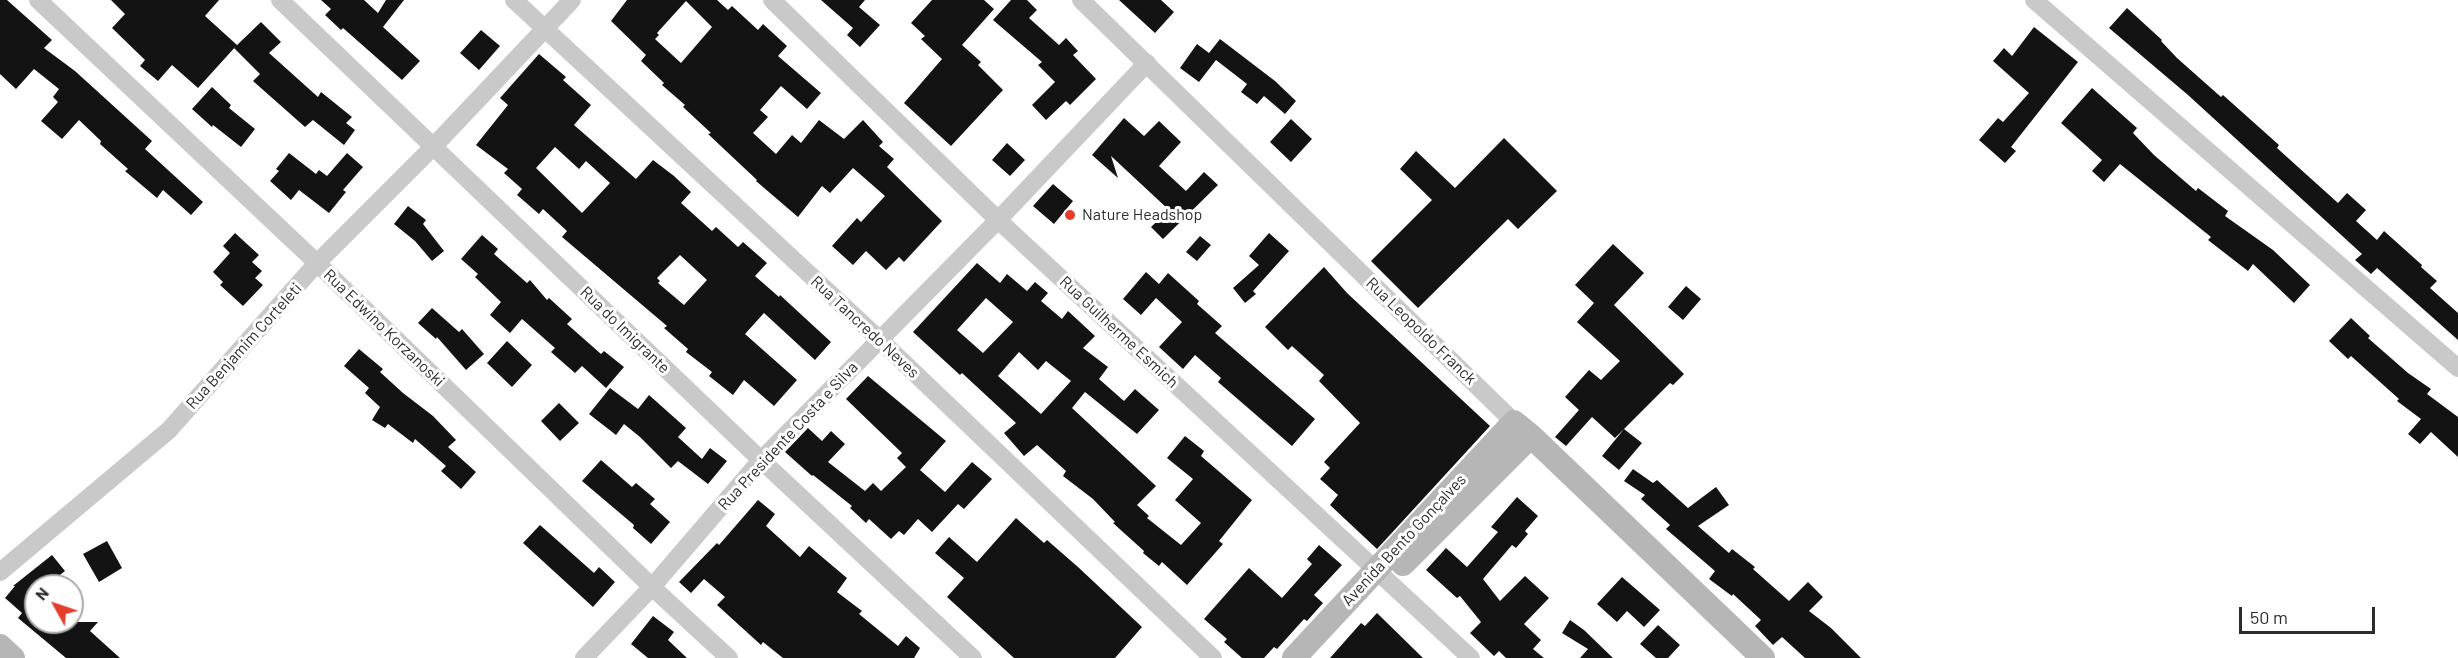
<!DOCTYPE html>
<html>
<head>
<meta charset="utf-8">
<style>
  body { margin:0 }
  #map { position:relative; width:2458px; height:658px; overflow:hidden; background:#fff; font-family:Barlow,sans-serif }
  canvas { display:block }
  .north { position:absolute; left:24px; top:574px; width:60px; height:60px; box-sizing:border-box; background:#fff; border:2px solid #ababab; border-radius:50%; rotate:310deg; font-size:16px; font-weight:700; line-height:24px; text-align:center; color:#2c2c2c }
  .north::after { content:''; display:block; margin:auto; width:21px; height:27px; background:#e53e2c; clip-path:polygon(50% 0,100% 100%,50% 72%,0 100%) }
  .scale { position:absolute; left:2239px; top:607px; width:136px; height:27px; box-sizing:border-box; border:3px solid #2c2c2c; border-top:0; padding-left:8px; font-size:18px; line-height:21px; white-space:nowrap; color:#2c2c2c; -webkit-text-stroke:4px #fff; paint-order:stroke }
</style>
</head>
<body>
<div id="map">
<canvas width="2458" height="658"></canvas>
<div class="north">N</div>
<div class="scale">50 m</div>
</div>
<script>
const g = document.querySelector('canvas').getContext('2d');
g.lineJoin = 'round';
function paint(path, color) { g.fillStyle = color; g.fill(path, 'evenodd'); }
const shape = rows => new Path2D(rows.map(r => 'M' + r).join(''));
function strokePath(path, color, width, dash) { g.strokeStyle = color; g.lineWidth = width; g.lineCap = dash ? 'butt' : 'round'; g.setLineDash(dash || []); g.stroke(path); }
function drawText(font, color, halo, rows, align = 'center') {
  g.font = font + ' Barlow,sans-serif'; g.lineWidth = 6; g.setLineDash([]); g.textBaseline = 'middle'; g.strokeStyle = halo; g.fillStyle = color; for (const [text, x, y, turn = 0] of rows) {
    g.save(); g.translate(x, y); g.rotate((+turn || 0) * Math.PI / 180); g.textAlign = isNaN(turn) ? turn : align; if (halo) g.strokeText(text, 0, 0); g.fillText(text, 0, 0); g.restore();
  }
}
paint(shape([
  [0,0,7,0,52,40,44,48,75,71,152,141,145,149,203,202,191,215,163,190,157,198,125,171,128,169,100,144,101,141,79,120,62,139,41,121,58,102,53,97,59,89,34,69,16,89,0,74],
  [111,0,219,0,205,16,237,45,198,88,172,65,158,81,140,66,145,60,112,28,125,14],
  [321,0,364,0,378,13,386,0,404,0,383,27,420,61,402,80,343,28,341,30,325,15,331,9],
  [627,0,717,0,728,10,732,6,758,30,763,24,787,46,778,56,821,93,807,109,781,86,760,110,768,117,753,133,776,154,792,135,801,143,819,120,844,139,863,120,883,142,879,146,894,159,887,167,942,221,904,262,899,257,886,270,866,251,853,265,832,246,857,218,861,222,885,196,853,168,830,193,822,186,798,217,756,181,757,180,708,134,711,133,683,107,685,105,662,85,664,83,641,61,646,55,611,21],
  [686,1,712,27,681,63,655,39,659,35,657,33],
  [821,0,865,0,859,7,880,25,860,47,847,35,853,28],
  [932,0,984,0,994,9,962,45,981,62,978,65,1003,90,951,146,904,103,942,59,921,39,925,36,911,23],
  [1011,0,1027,0,1037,10,1029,18,1059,45,1066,38,1078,51,1073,55,1096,79,1070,105,1066,101,1046,120,1032,105,1055,82,1038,65,1042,62,993,20],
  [1119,0,1161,0,1174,12,1155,33],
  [2127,8,2162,40,2161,41,2177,58,2221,97,2223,95,2279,145,2277,148,2338,203,2347,193,2366,210,2356,221,2377,240,2384,231,2422,265,2421,267,2437,281,2430,288,2458,313,2458,340,2377,268,2371,274,2355,260,2362,254,2188,95,2109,28],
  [261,22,281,42,269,53,318,97,321,92,352,117,346,123,355,130,344,145,313,120,305,127,253,81,260,74,234,48],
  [2034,27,2078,62,2011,147,2016,151,2005,163,1979,140,1998,118,2003,122,2029,93,1993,61,2004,48,2012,56],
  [481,30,500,46,479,70,460,53],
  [1220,39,1275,81,1296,101,1285,114,1264,96,1257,104,1241,92,1247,84,1216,60,1199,82,1180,68,1197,44,1209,53],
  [539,54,566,77,563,80,591,105,574,125,636,179,653,160,674,176,691,192,681,203,712,231,716,227,738,247,743,242,767,263,755,276,779,297,780,295,831,342,815,360,764,313,745,334,797,380,774,406,744,380,733,395,709,376,712,372,686,352,688,349,664,328,667,326,562,237,567,231,543,209,539,214,517,195,522,189,504,173,508,169,476,145,508,105,500,98],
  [555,147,579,169,586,161,610,183,582,213,536,168],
  [680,255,707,280,684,305,658,283,660,281,657,278],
  [212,87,231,105,229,108,255,129,241,147,213,125,212,127,192,109],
  [2092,88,2137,128,2133,133,2154,155,2196,191,2198,188,2228,211,2225,216,2273,250,2310,285,2294,303,2253,264,2248,271,2208,240,2211,237,2120,164,2104,182,2092,171,2102,160,2061,123],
  [1124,118,1144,136,1159,121,1181,142,1159,166,1186,191,1204,172,1218,185,1163,239,1151,227,1169,210,1111,156,1118,178,1092,155],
  [1291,119,1312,139,1291,162,1270,142],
  [1504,138,1557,191,1518,229,1508,219,1418,308,1371,261,1432,200,1400,169,1416,151,1455,188],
  [1007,143,1025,160,1010,176,992,160],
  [289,153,316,174,319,170,327,176,347,153,363,167,343,190,346,192,329,213,299,190,291,200,270,181,279,171,276,169],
  [1053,184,1073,201,1054,224,1033,206],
  [408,206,426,220,423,224,444,251,432,261,415,241,394,224],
  [235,233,259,255,252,262,262,271,255,278,263,285,243,306,220,285,223,282,213,272,230,253,223,246],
  [1269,233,1289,251,1253,291,1256,294,1245,303,1233,288,1259,265,1249,256],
  [482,235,498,249,494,254,527,283,530,280,547,300,549,298,572,319,567,324,601,354,604,351,624,367,606,388,582,366,575,373,551,352,555,348,522,319,510,333,490,315,501,302,475,277,478,274,461,259],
  [1200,236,1211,245,1197,261,1186,252],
  [1613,244,1644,273,1614,305,1684,374,1673,385,1670,383,1615,438,1592,417,1566,446,1555,437,1579,410,1565,397,1589,370,1601,380,1620,361,1577,322,1594,303,1575,285],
  [977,263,1000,283,1007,274,1027,291,1035,282,1048,293,1041,301,1062,319,1068,311,1095,336,1083,348,1108,367,1099,379,1124,401,1135,389,1159,410,1137,434,1085,392,1072,408,1156,486,1137,505,1149,516,1147,518,1181,545,1201,523,1175,500,1193,479,1167,458,1185,436,1204,451,1201,456,1252,500,1219,541,1223,544,1187,585,1162,562,1159,566,1143,553,1144,551,1113,523,1115,522,1093,499,1063,476,1066,471,1037,445,1024,456,1004,433,1016,423,962,373,960,375,913,332],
  [986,298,1013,322,983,353,957,330],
  [1019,352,1038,370,1046,361,1071,381,1041,414,998,376],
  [1324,267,1347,293,1490,426,1377,549,1330,505,1338,495,1320,479,1330,468,1324,462,1360,423,1319,381,1324,375,1292,346,1288,350,1265,327],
  [1146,272,1159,284,1168,273,1199,301,1197,304,1222,326,1215,333,1315,419,1292,446,1218,382,1221,378,1195,355,1183,369,1159,347,1182,322,1156,298,1141,315,1123,299],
  [1686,286,1701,299,1683,320,1668,307],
  [432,308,459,332,462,329,484,354,466,370,437,337,436,339,418,323],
  [2351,318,2370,336,2368,338,2408,373,2431,389,2427,394,2458,417,2458,457,2431,432,2420,444,2408,434,2421,419,2397,401,2399,399,2351,356,2348,359,2329,341],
  [507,341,532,365,512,387,487,363],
  [359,349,383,369,380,372,403,393,433,416,456,440,448,447,476,472,461,489,441,471,446,466,415,439,413,443,388,424,385,428,372,420,380,407,365,393,369,388,344,366],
  [868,376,946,441,920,470,945,492,972,462,992,479,964,509,958,504,932,532,918,519,904,535,899,531,891,539,869,519,866,523,850,508,852,506,813,475,812,476,785,452,808,428,822,441,831,431,845,444,828,462,865,491,873,483,881,491,906,467,897,458,902,453,846,399],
  [610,388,638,409,649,395,686,428,678,437,702,459,710,448,727,461,708,484,678,461,671,468,640,437,624,424,616,435,589,414],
  [559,403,579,423,560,441,541,421],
  [1624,429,1642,443,1619,470,1602,456],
  [601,460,632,487,636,483,655,499,650,504,670,522,651,544,633,528,634,525,582,481],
  [1633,469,1653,483,1657,480,1688,508,1716,487,1729,505,1698,526,1729,553,1732,549,1755,567,1753,569,1789,601,1808,582,1823,597,1809,611,1831,628,1861,658,1805,658,1782,637,1773,645,1755,626,1761,620,1733,594,1732,596,1709,579,1715,571,1666,529,1670,525,1641,499,1645,495,1624,481],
  [1517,497,1538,516,1525,531,1528,534,1516,548,1512,545,1483,579,1500,601,1525,576,1549,598,1524,624,1541,640,1533,649,1544,658,1506,658,1499,651,1494,656,1470,633,1481,622,1460,596,1457,598,1426,570,1446,548,1467,567,1498,532,1491,527],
  [758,500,775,514,766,526,800,557,809,546,847,578,837,592,862,611,859,614,898,646,906,636,920,648,914,658,783,658,763,642,761,645,717,605,725,597,704,579,691,593,679,582,717,543,719,545],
  [1016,518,1044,543,1047,540,1078,567,1142,627,1115,658,1014,658,947,597,964,578,935,553,949,537,977,562],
  [540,525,594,573,599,567,615,582,593,607,523,543],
  [107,541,122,568,99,582,83,554],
  [1319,545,1342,565,1314,595,1323,603,1307,621,1304,619,1277,649,1274,647,1264,658,1242,658,1224,642,1227,639,1204,619,1249,568,1282,598,1312,564,1307,559],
  [52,555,65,571,46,586,36,586,36,622,98,622,90,631,120,658,66,658,18,618,22,613,5,598,15,586,13,586],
  [1622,577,1660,610,1644,627,1627,611,1617,622,1597,604],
  [1377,613,1423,658,1330,658,1361,623,1365,626],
  [653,616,674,632,668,640,687,658,648,658,631,644],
  [1570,620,1584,630,1613,658,1580,658,1588,649,1562,633],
  [1658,625,1680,645,1668,658,1656,658,1640,644]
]), '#131313');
strokePath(shape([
  [38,0,317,263,652,587,729,658],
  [280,0,761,460,973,658],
  [514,0,879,339,1213,658],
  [772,0,998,220,1471,658],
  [1081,0,1514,422],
  [2034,0,2458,368],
  [0,572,169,430,317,263,433,147,572,0],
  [584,658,652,587,761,460,998,220,1147,63]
]), '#c9c9c9', 18);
strokePath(shape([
  [1403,564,1531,436],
  [0,646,13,658],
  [1294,658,1514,422,1531,436,1763,658]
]), '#b6b6b6', 24);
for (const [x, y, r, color] of [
  [1070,215,6,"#e53e2c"]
]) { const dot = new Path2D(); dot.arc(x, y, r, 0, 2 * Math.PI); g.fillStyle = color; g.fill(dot); strokePath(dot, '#fff', 2); }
drawText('16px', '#2c2c2c', '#fff', [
  ["Nature Headshop",1082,215]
], 'left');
drawText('16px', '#2c2c2c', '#fff', [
  ["Rua Tancredo Neves",865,327,43],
  ["Rua Edwino Korzanoski",384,328,44],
  ["Rua do Imigrante",625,330,44],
  ["Rua Leopoldo Franck",1421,331,44],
  ["Rua Guilherme Esmich",1119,332,43],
  ["Rua Benjamim Corteleti",244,346,-48],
  ["Rua Presidente Costa e Silva",788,436,-47],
  ["Avenida Bento Gonçalves",1404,540,-47]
]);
</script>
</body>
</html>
